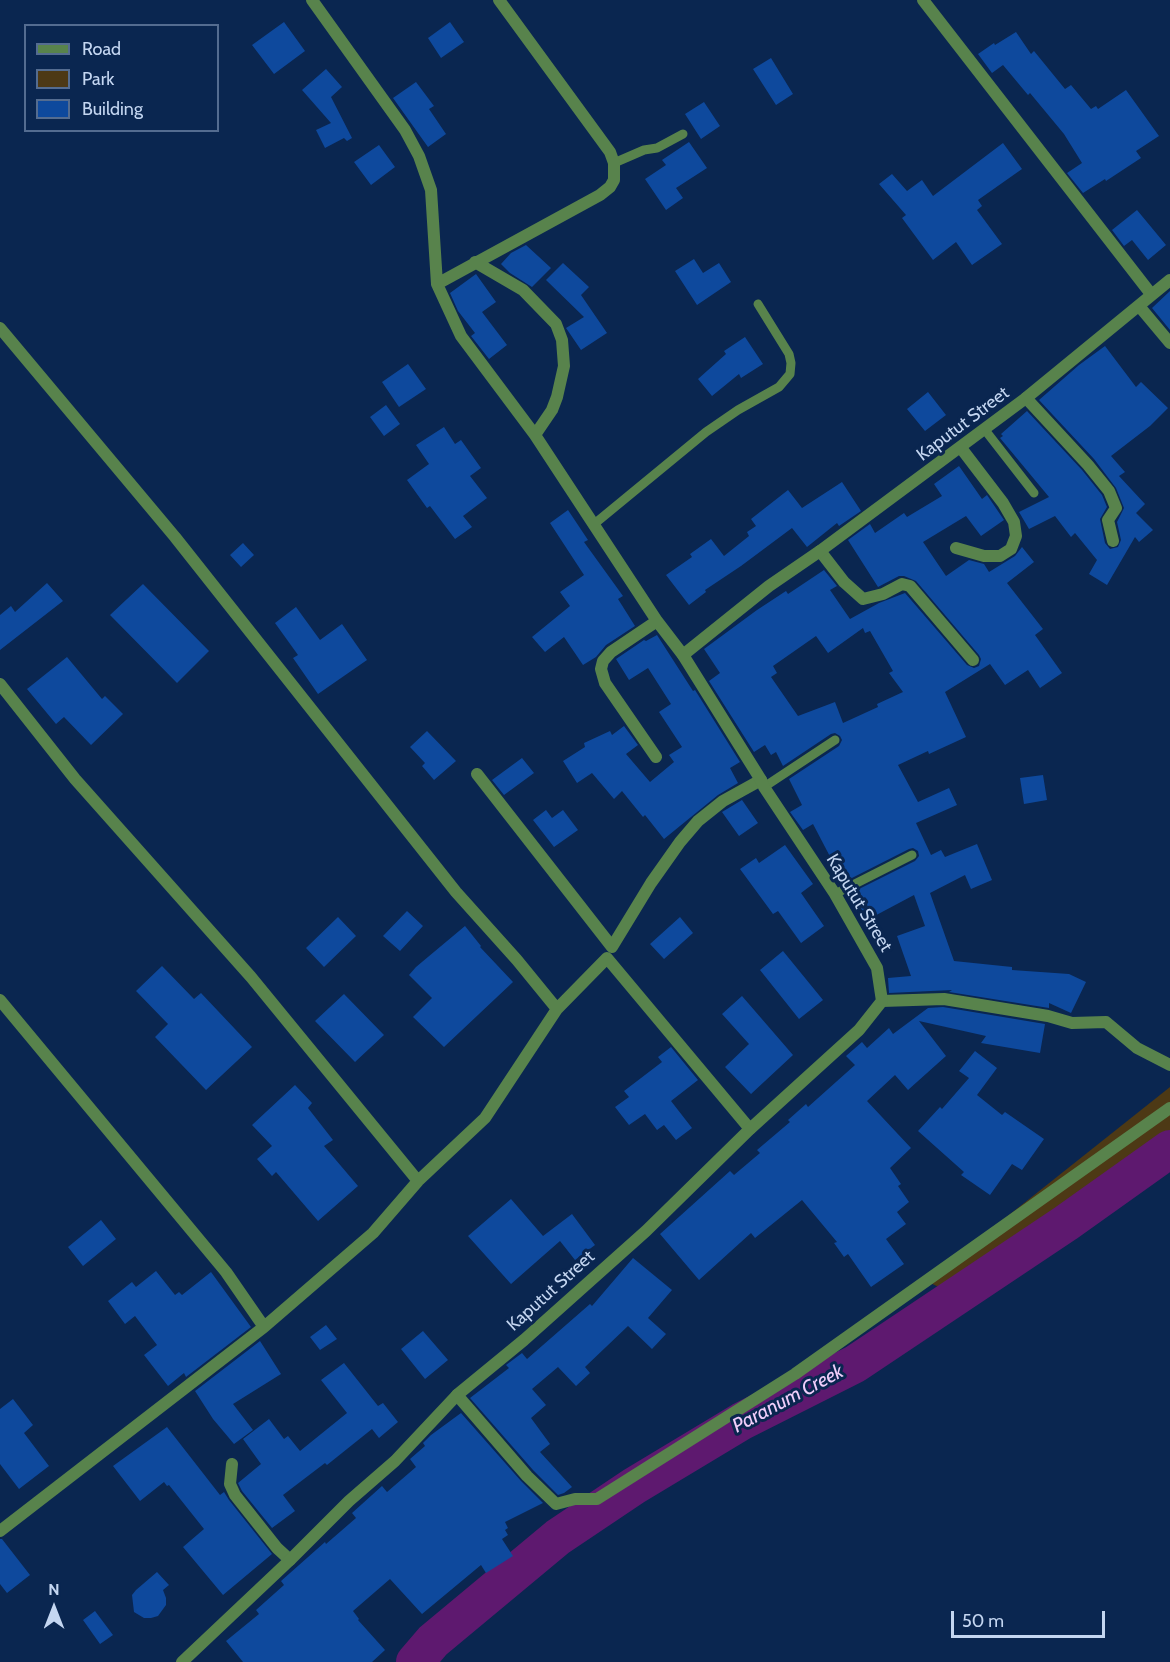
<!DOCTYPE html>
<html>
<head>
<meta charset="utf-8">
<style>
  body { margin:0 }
  #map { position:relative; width:1170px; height:1662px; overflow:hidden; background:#0a2650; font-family:Cabin,sans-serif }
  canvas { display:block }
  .legend { position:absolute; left:24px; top:24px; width:195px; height:108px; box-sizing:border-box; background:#0a2650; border:2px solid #546c90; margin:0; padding:8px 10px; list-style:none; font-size:18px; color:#c4d6f1 }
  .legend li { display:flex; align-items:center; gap:12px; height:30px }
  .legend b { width:30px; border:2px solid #546c90 }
  .north { position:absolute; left:24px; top:1578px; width:60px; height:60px; -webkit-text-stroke:4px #0a2650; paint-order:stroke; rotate:0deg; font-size:16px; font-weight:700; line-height:24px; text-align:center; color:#c4d6f1 }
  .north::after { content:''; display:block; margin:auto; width:21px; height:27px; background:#c4d6f1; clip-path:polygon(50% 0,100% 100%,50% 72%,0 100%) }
  .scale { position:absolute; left:951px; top:1611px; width:154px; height:27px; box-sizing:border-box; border:3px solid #c4d6f1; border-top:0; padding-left:8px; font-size:18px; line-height:21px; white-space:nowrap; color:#c4d6f1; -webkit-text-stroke:4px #0a2650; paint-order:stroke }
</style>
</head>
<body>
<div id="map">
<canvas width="1170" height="1662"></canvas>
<ul class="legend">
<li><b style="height:8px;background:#58834c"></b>Road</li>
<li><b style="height:16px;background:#4d3915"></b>Park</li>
<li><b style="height:16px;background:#0e499d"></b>Building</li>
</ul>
<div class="north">N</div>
<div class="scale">50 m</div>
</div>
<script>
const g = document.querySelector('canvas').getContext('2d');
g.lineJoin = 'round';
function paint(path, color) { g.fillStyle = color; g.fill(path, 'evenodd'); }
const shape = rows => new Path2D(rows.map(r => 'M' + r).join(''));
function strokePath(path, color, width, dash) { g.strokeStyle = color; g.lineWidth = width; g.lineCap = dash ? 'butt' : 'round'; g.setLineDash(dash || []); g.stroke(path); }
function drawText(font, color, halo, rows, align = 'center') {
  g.font = font + ' Cabin,sans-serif'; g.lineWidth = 6; g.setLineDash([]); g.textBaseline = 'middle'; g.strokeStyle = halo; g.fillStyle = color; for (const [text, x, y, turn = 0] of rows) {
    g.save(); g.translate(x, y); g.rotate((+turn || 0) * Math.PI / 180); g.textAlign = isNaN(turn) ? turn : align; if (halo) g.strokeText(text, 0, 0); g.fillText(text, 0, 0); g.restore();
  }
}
paint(shape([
  [1170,1087,1170,1166,975,1304,926,1281]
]), '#4d3915');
strokePath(shape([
  [415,1662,433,1641,558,1537,634,1486,742,1421,855,1364,1066,1223,1170,1149]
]), '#5e196f', 38);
paint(shape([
  [284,22,305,51,274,74,252,45],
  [450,22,464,42,441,58,428,38],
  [1016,32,1031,54,1034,51,1065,89,1071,85,1091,109,1096,106,1098,109,1126,90,1159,136,1136,151,1141,158,1106,181,1105,179,1083,193,1067,173,1082,163,1064,134,1030,93,1028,95,1003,65,992,73,978,54,994,43,995,45],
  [771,58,793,94,776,105,753,69],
  [326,69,342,87,331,97,352,138,347,141,344,138,325,148,316,130,331,123,302,90],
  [416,82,434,106,429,109,446,134,428,147,393,98],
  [704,102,720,126,701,139,685,114],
  [689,142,707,168,676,188,683,198,666,210,645,179,666,165,662,160],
  [1003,143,1022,169,978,200,982,206,977,210,1002,244,972,265,956,242,933,260,902,218,906,215,879,184,892,174,907,191,922,180,933,196],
  [379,145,395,167,371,185,354,162],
  [1137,210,1166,245,1148,260,1132,240,1124,246,1112,230],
  [526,245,551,268,532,287,510,273,501,264,511,253],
  [694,259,703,273,719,263,731,282,697,305,675,271],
  [563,263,589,287,581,295,607,333,581,350,566,328,584,317,546,280],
  [476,274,496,302,482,312,507,345,489,359,471,336,475,333,458,311,450,293],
  [1170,291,1170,330,1152,308],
  [745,337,763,364,741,378,739,374,712,396,698,379,726,354,724,351],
  [1105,346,1136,387,1141,382,1168,408,1150,426,1111,456,1125,472,1119,476,1145,504,1136,513,1153,530,1139,542,1135,537,1107,585,1089,574,1097,560,1075,533,1071,537,1055,516,1029,529,1019,512,1049,497,1000,438,1003,436,1001,434,1027,411,1082,470,1102,495,1107,507,1100,519,1105,543,1110,549,1118,547,1121,540,1117,522,1124,508,1116,488,1094,459,1039,400,1079,365],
  [408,364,426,389,399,407,382,382],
  [928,392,946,415,925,431,907,409],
  [386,405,400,424,384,436,370,417],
  [444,427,455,444,461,440,481,468,470,476,487,498,463,516,472,527,455,539,430,506,427,508,407,480,429,464,416,445],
  [959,466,982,499,987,495,1004,520,981,536,966,516,923,542,946,576,969,560,984,564,989,572,1015,556,1022,547,1034,562,1007,583,1043,629,1035,635,1062,673,1040,688,1028,670,1005,685,990,664,945,692,966,737,929,754,928,751,898,765,918,802,949,788,957,805,916,823,931,855,941,850,945,857,977,844,992,880,971,889,965,875,930,893,954,961,1012,967,1012,970,1069,974,1086,982,1071,1013,1049,1003,1049,1008,949,992,952,990,889,993,888,978,911,976,897,936,925,926,914,895,867,920,853,892,915,861,919,856,918,851,913,848,909,849,846,881,838,866,836,868,813,824,803,830,790,812,802,805,789,779,839,746,842,740,840,736,835,733,831,734,783,766,776,752,771,755,765,745,754,752,709,681,720,673,704,649,757,610,786,591,788,594,824,570,837,586,830,590,850,619,879,603,905,593,967,665,974,668,979,666,981,659,979,655,916,581,904,576,899,576,878,587,848,540,870,524,875,533,904,513,907,517,942,496,934,484],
  [863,628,865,633,870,631,893,671,889,673,903,692,877,704,878,707,843,723,835,702,798,716,771,677,777,673,773,666,816,636,828,653],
  [842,482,861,511,839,526,837,523,807,547,792,528,741,566,705,590,706,592,689,605,666,575,692,557,690,554,711,539,724,556,749,536,747,532,756,526,751,519,788,490,802,508],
  [568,510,588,540,584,542,623,596,618,599,635,626,606,645,596,657,583,665,564,637,545,652,532,637,570,606,560,592,584,575,550,523],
  [243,543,254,555,241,567,230,555],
  [47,583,63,601,0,650,0,615,11,606,15,612],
  [143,584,209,651,177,683,110,615],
  [296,607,320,640,342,624,367,660,318,694,293,658,298,655,275,623],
  [657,635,693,691,695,690,740,762,730,768,738,783,718,795,664,839,645,815,643,817,622,791,614,799,592,773,577,783,563,761,585,747,584,743,610,731,612,735,624,726,638,745,626,754,650,782,674,762,669,755,682,747,659,712,671,704,648,668,629,680,616,659,644,640,646,641],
  [67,657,102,699,105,696,123,714,91,745,64,717,56,724,27,689],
  [427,731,456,761,434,780,422,766,425,763,410,747],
  [522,758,534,773,504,795,492,780],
  [1043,775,1047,800,1024,804,1020,778],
  [742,800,758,823,739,836,722,812],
  [546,810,552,818,563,810,578,830,554,847,533,820],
  [785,845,813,884,801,893,824,926,801,943,778,911,773,914,740,869,756,858,759,863],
  [407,911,423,926,400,951,383,936],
  [338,917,356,936,324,967,306,948],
  [680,917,693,933,664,959,650,944],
  [465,926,481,946,480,947,513,982,444,1047,413,1017,432,998,409,975,416,967],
  [783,951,823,1000,799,1019,760,970],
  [162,966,194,999,201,993,252,1047,206,1090,155,1037,168,1024,136,991],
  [344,994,384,1035,355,1062,315,1021],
  [742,996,793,1055,751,1094,725,1067,749,1044,722,1014],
  [943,1007,1045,1024,1040,1053,981,1043,986,1036,919,1021,946,1056,908,1090,895,1075,867,1101,911,1148,890,1168,901,1184,898,1186,909,1202,897,1212,906,1224,886,1239,904,1264,871,1287,848,1254,844,1257,834,1243,837,1242,802,1200,755,1238,751,1233,699,1280,660,1234,730,1171,734,1175,760,1153,757,1150,790,1122,788,1120,806,1104,808,1107,855,1065,846,1056,862,1042,867,1048,889,1028,893,1034,928,1008],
  [671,1047,698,1080,671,1101,692,1128,676,1140,664,1125,657,1130,645,1114,629,1125,615,1107,629,1097,624,1091,662,1062,658,1057],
  [975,1051,997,1068,977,1095,1002,1115,1005,1112,1044,1139,1022,1170,1012,1164,990,1195,961,1175,964,1172,918,1131,940,1107,942,1109,969,1078,959,1071],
  [295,1085,312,1103,308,1108,333,1140,324,1146,358,1186,318,1221,276,1172,272,1176,257,1159,272,1146,252,1125],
  [511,1199,543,1236,572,1214,595,1245,575,1260,560,1241,511,1284,468,1236],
  [101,1220,116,1239,83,1266,68,1247],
  [633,1258,672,1290,648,1318,666,1334,652,1349,628,1326,585,1367,590,1373,576,1386,558,1367,532,1389,546,1405,531,1418,550,1444,540,1452,572,1487,564,1493,558,1495,533,1470,470,1398,509,1368,506,1365,522,1353,527,1359,590,1304,592,1306],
  [156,1271,175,1295,179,1292,182,1295,211,1272,251,1327,186,1377,184,1373,168,1386,144,1355,157,1345,135,1316,125,1324,108,1301,132,1282,136,1287],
  [326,1325,337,1339,320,1350,310,1337],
  [423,1331,448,1360,425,1379,401,1349],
  [260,1341,281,1374,233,1404,253,1430,234,1444,213,1419,195,1391],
  [344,1363,378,1406,383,1403,398,1422,379,1438,372,1429,327,1465,325,1463,283,1495,295,1511,272,1528,242,1491,238,1483,261,1464,243,1439,269,1419,284,1439,288,1436,300,1451,347,1413,321,1380],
  [13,1399,33,1425,24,1433,49,1466,19,1489,0,1464,0,1409],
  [461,1413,521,1481,543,1503,505,1522,508,1528,505,1530,508,1535,502,1539,513,1556,486,1573,481,1565,422,1614,390,1579,353,1611,359,1619,358,1620,385,1650,372,1662,243,1662,226,1641,259,1614,256,1610,284,1585,281,1581,325,1542,326,1544,356,1518,352,1513,382,1486,387,1492,416,1467,410,1459,425,1446,423,1443,431,1435],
  [167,1427,220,1495,224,1492,229,1500,272,1554,223,1595,183,1547,204,1529,169,1485,167,1486,164,1482,140,1501,113,1466],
  [0,1539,2,1539,30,1575,7,1593,0,1584],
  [157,1572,169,1585,163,1590,166,1598,166,1605,158,1616,151,1618,144,1618,134,1612,132,1595,136,1590],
  [95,1611,113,1635,100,1644,83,1620]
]), '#0e499d');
strokePath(shape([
  [614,163,644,150,657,148,683,134],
  [985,430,1034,493],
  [593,525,706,432,738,410,779,387,790,374,791,363,789,354,758,304],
  [764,787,835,740],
  [835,894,912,855]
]), '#58834c', 9);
strokePath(shape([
  [312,0,405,130,419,156,431,190,437,284,461,336,535,435,657,621,683,655],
  [923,0,1151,294],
  [475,262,523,290,556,324,562,340,564,366,557,397,552,410,535,435],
  [437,284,600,195,610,187,614,180,614,163,610,152,499,0],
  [1139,306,1170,343],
  [0,328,175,537,456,892,517,960,557,1009,607,958,750,1129],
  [1026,398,1088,465,1109,491,1116,508,1108,520,1113,541],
  [956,548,984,556,1000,556,1011,549,1016,536,1014,522,1003,503,961,448],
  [820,551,844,582,863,599,883,594,902,584,910,586,973,660],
  [0,684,75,779,251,977,418,1181],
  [656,757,605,683,601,669,603,661,611,652,657,621],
  [477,774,612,947,651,883,680,842,698,821,723,801,761,780],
  [0,1000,226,1272,264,1327],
  [882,1001,944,999,1048,1016,1072,1023,1106,1022,1137,1048,1170,1065],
  [457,1395,527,1476,556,1504,575,1499,597,1499,795,1374,1170,1108],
  [232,1464,230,1484,235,1495,277,1548,290,1560],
  [0,1531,264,1327,373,1233,418,1181,485,1118,557,1009]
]), '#58834c', 12);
strokePath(shape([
  [182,1662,290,1560,349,1501,395,1461,457,1395,524,1340,646,1231,750,1129,859,1030,882,1001,877,968,835,894,764,787,761,780,683,655,769,586,820,551,1026,398,1170,280]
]), '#58834c', 12);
drawText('18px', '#c4d6f1', '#0a2650', [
  ["Kaputut Street",963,424,-37],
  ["Kaputut Street",859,903,59],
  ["Kaputut Street",551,1291,-42]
]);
drawText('italic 20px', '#f1cefb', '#0a2650', [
  ["Paranum Creek",788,1399,-28]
]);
</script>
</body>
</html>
